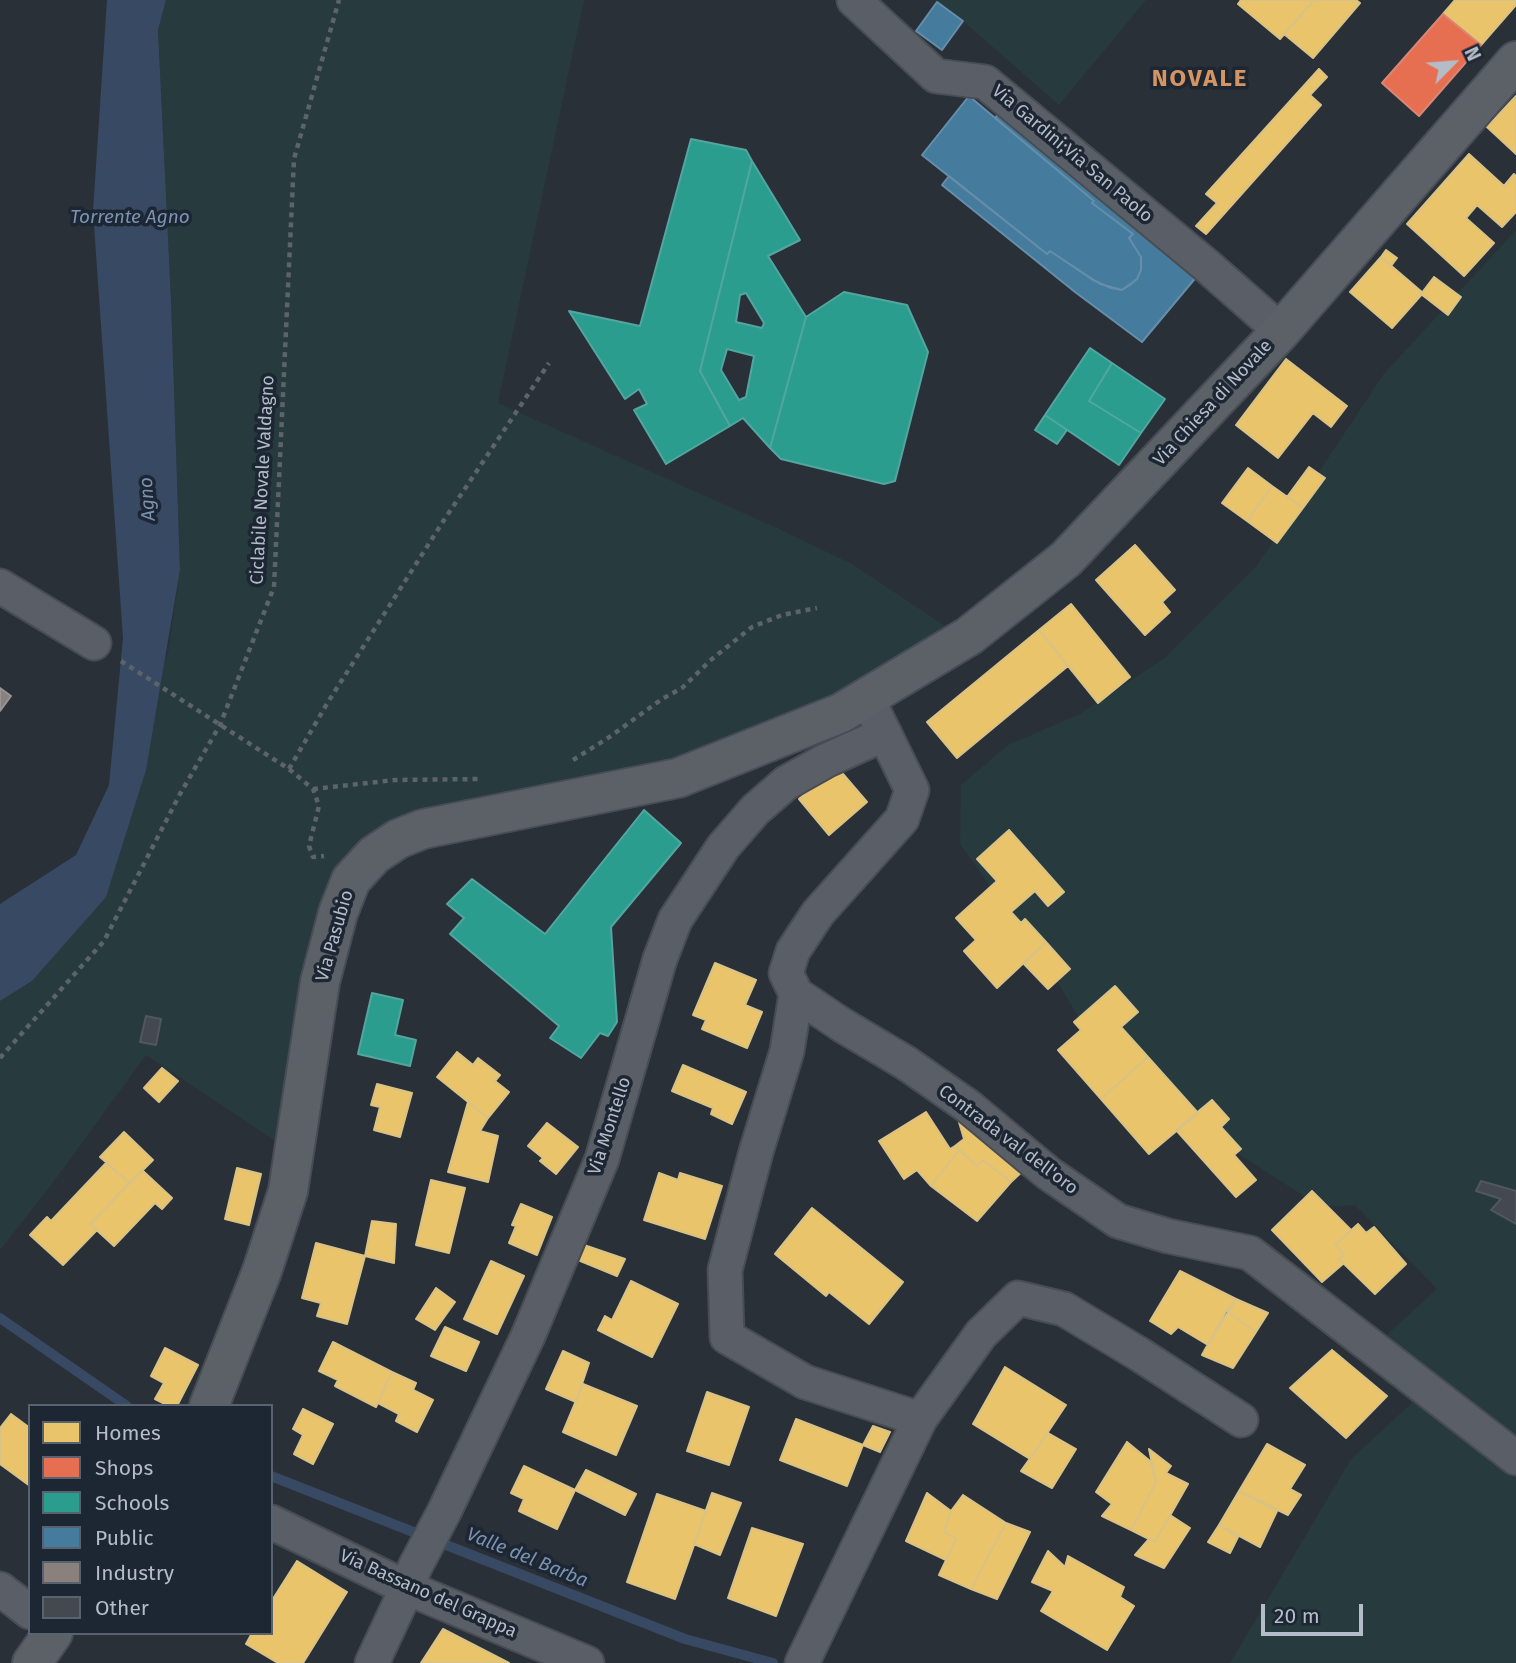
<!DOCTYPE html>
<html>
<head>
<meta charset="utf-8">
<style>
  body { margin:0 }
  #map { position:relative; width:1516px; height:1663px; overflow:hidden; background:#2a3038; font-family:"Fira Sans",sans-serif }
  canvas { display:block }
  .legend { position:absolute; left:28px; top:1404px; width:245px; height:231px; box-sizing:border-box; background:#1d2633; border:2px solid #59626f; margin:0; padding:9px 12px; list-style:none; font-size:21px; color:#b4bcc9 }
  .legend li { display:flex; align-items:center; gap:14px; height:35px }
  .legend b { width:35px; border:2px solid #59626f }
  .north { position:absolute; left:1418px; top:28px; width:70px; height:70px; -webkit-text-stroke:5px #1d2633; paint-order:stroke; rotate:65deg; font-size:19px; font-weight:700; line-height:28px; text-align:center; color:#b4bcc9 }
  .north::after { content:''; display:block; margin:auto; width:24px; height:32px; background:#b4bcc9; clip-path:polygon(50% 0,100% 100%,50% 72%,0 100%) }
  .scale { position:absolute; left:1261px; top:1604px; width:102px; height:32px; box-sizing:border-box; border:4px solid #b4bcc9; border-top:0; padding-left:9px; font-size:21px; line-height:24px; white-space:nowrap; color:#b4bcc9; -webkit-text-stroke:5px #1d2633; paint-order:stroke }
</style>
</head>
<body>
<div id="map">
<canvas width="1516" height="1663"></canvas>
<ul class="legend">
<li><b style="height:19px;background:#e9c46a"></b>Homes</li>
<li><b style="height:19px;background:#e76f51"></b>Shops</li>
<li><b style="height:19px;background:#2a9d8f"></b>Schools</li>
<li><b style="height:19px;background:#457b9d"></b>Public</li>
<li><b style="height:19px;background:#8a817c"></b>Industry</li>
<li><b style="height:19px;background:#444950"></b>Other</li>
</ul>
<div class="north">N</div>
<div class="scale">20 m</div>
</div>
<script>
const g = document.querySelector('canvas').getContext('2d');
g.lineJoin = 'round';
function paint(path, color) { g.fillStyle = color; g.fill(path, 'evenodd'); }
const shape = rows => new Path2D(rows.map(r => 'M' + r).join(''));
function strokePath(path, color, width, dash) { g.strokeStyle = color; g.lineWidth = width; g.lineCap = dash ? 'butt' : 'round'; g.setLineDash(dash || []); g.stroke(path); }
function drawText(font, color, halo, rows, align = 'center') {
  g.font = font + ' "Fira Sans",sans-serif'; g.lineWidth = 7; g.setLineDash([]); g.textBaseline = 'middle'; g.strokeStyle = halo; g.fillStyle = color; for (const [text, x, y, turn = 0] of rows) {
    g.save(); g.translate(x, y); g.rotate((+turn || 0) * Math.PI / 180); g.textAlign = isNaN(turn) ? turn : align; if (halo) g.strokeText(text, 0, 0); g.fillText(text, 0, 0); g.restore();
  }
}
paint(shape([
  [166,0,584,0,498,403,777,528,852,564,960,636,875,693,375,858,325,955,298,1156,146,1055,52,1184,0,1250,0,1001,32,981,168,653,180,570,171,300,158,30],
  [934,0,1146,0,1059,105,963,21],
  [1516,230,1516,1663,1230,1663,1351,1459,1412,1403,1360,1359,1437,1289,1355,1205,1321,1207,1231,1149,1086,1030,1037,947,1010,914,960,844,961,785,1008,745,1080,714,1166,657,1256,567,1383,375]
]), '#273a3e');
paint(shape([
  [107,0,166,0,158,30,171,300,180,570,146,770,106,897,32,981,0,1001,0,904,76,855,109,785,123,638,93,211]
]), '#384963');
const homes = shape([
  [1241,0,1314,0,1280,39,1238,4,1241,0],
  [1314,0,1356,0,1360,3,1313,58,1284,34,1314,0],
  [1455,0,1516,0,1516,5,1481,45,1443,14,1455,0],
  [1319,69,1327,77,1310,95,1321,105,1206,234,1196,226,1217,203,1206,194,1319,69],
  [1516,96,1516,154,1487,127,1516,96],
  [1469,154,1504,186,1514,174,1516,176,1516,212,1502,227,1477,205,1466,218,1494,243,1464,276,1407,224,1469,154],
  [1386,250,1397,258,1391,266,1381,257,1386,250],
  [1381,257,1423,293,1392,328,1350,292,1381,257],
  [1434,277,1461,297,1448,315,1421,294,1434,277],
  [1286,359,1347,406,1331,427,1313,413,1278,458,1236,425,1286,359],
  [1309,467,1325,478,1303,508,1287,497,1309,467],
  [1248,468,1272,486,1247,521,1222,503,1248,468],
  [1272,486,1303,508,1277,543,1247,521,1272,486],
  [1135,545,1175,590,1162,602,1170,612,1145,635,1096,580,1135,545],
  [1071,604,1130,677,1098,703,1039,630,1071,604],
  [1039,630,1068,666,957,758,927,722,1039,630],
  [837,767,867,802,829,835,799,799,837,767],
  [1009,830,1064,892,1048,906,1035,891,1011,912,1021,923,1025,919,1046,942,997,988,964,951,976,940,956,918,997,881,977,859,1009,830],
  [1046,942,1070,969,1048,989,1024,964,1046,942],
  [715,963,756,980,745,1005,762,1012,747,1048,702,1029,706,1020,693,1015,715,963],
  [1115,986,1138,1012,1121,1027,1148,1057,1101,1099,1058,1050,1081,1030,1074,1022,1115,986],
  [457,1052,473,1065,478,1058,500,1075,495,1081,509,1092,488,1118,437,1077,457,1052],
  [1148,1057,1198,1113,1149,1154,1101,1099,1148,1057],
  [683,1065,746,1092,732,1124,711,1114,713,1108,672,1091,683,1065],
  [162,1068,178,1081,159,1102,144,1088,162,1068],
  [377,1084,412,1093,400,1137,374,1130,380,1107,371,1105,377,1084],
  [1212,1100,1229,1119,1221,1127,1241,1149,1234,1155,1256,1180,1236,1197,1176,1130,1212,1100],
  [468,1102,488,1118,480,1131,498,1136,488,1182,448,1172,468,1102],
  [954,1105,1025,1169,1011,1182,983,1160,977,1166,955,1146,964,1139,954,1105],
  [926,1112,950,1149,955,1146,959,1150,931,1186,917,1170,904,1179,879,1141,926,1112],
  [547,1123,578,1147,556,1174,540,1161,543,1158,528,1146,547,1123],
  [124,1132,153,1160,130,1183,100,1157,124,1132],
  [959,1150,977,1166,983,1160,1011,1182,977,1221,931,1186,959,1150],
  [106,1163,130,1183,90,1224,97,1230,63,1265,30,1235,47,1217,51,1221,106,1163],
  [237,1168,261,1174,249,1225,225,1219,237,1168],
  [142,1170,172,1198,162,1209,155,1203,114,1246,90,1224,142,1170],
  [659,1173,678,1180,680,1173,722,1186,705,1239,644,1220,659,1173],
  [431,1180,465,1188,449,1253,416,1245,431,1180],
  [1312,1191,1351,1230,1335,1245,1344,1255,1339,1259,1344,1263,1322,1282,1272,1230,1312,1191],
  [521,1204,552,1217,537,1255,509,1243,516,1226,512,1225,521,1204],
  [812,1208,903,1282,869,1324,829,1292,826,1296,775,1254,812,1208],
  [372,1221,396,1224,394,1263,365,1256,372,1221],
  [1358,1224,1366,1233,1374,1227,1406,1264,1375,1294,1339,1259,1344,1255,1335,1245,1358,1224],
  [316,1243,365,1256,347,1324,317,1316,321,1303,302,1298,316,1243],
  [584,1245,625,1259,617,1276,578,1260,584,1245],
  [491,1261,524,1276,497,1334,464,1319,491,1261],
  [1180,1271,1236,1299,1208,1345,1178,1327,1171,1334,1150,1321,1180,1271],
  [631,1281,678,1304,652,1357,598,1330,605,1316,612,1320,631,1281],
  [436,1288,455,1302,435,1330,416,1319,436,1288],
  [1236,1299,1268,1313,1256,1332,1226,1311,1236,1299],
  [1226,1311,1256,1332,1233,1368,1202,1355,1226,1311],
  [445,1327,479,1342,466,1371,431,1356,445,1327],
  [333,1342,392,1372,376,1407,335,1386,338,1380,319,1371,333,1342],
  [165,1348,198,1365,177,1406,169,1406,155,1399,164,1383,151,1376,165,1348],
  [1332,1350,1387,1396,1346,1438,1290,1388,1332,1350],
  [563,1351,589,1363,576,1402,546,1389,563,1351],
  [1005,1367,1066,1405,1030,1459,973,1424,1005,1367],
  [392,1372,416,1383,413,1390,433,1400,417,1432,396,1421,399,1414,378,1403,392,1372],
  [583,1384,637,1406,616,1455,563,1432,583,1384],
  [707,1392,749,1407,729,1465,687,1451,707,1392],
  [303,1409,333,1424,313,1464,294,1454,303,1435,293,1429,303,1409],
  [11,1414,30,1428,30,1486,0,1464,0,1428,11,1414],
  [796,1419,863,1445,847,1486,780,1460,796,1419],
  [873,1426,890,1432,880,1452,863,1445,873,1426],
  [1048,1433,1076,1449,1052,1488,1021,1471,1048,1433],
  [1127,1442,1150,1461,1156,1482,1131,1530,1102,1516,1112,1504,1096,1492,1127,1442],
  [1267,1444,1305,1465,1290,1489,1301,1495,1288,1515,1239,1491,1267,1444],
  [1149,1449,1171,1466,1166,1473,1188,1484,1155,1542,1131,1530,1156,1482,1149,1449],
  [524,1466,575,1490,557,1529,519,1511,524,1499,511,1493,524,1466],
  [586,1470,636,1494,625,1515,575,1490,586,1470],
  [1239,1491,1277,1511,1260,1547,1219,1525,1239,1491],
  [712,1493,741,1503,720,1555,694,1544,712,1493],
  [927,1493,951,1511,944,1532,956,1539,946,1560,906,1541,927,1493],
  [657,1494,706,1511,675,1599,627,1582,657,1494],
  [963,1495,1006,1523,971,1589,939,1575,956,1539,944,1532,951,1511,963,1495],
  [1170,1515,1190,1528,1164,1568,1135,1555,1149,1539,1155,1542,1170,1515],
  [1006,1523,1030,1532,997,1599,971,1589,1006,1523],
  [1219,1525,1238,1537,1230,1553,1208,1542,1219,1525],
  [752,1528,803,1544,776,1616,728,1598,752,1528],
  [1048,1551,1065,1567,1068,1556,1124,1587,1120,1597,1134,1606,1107,1650,1041,1611,1053,1591,1032,1582,1048,1551],
  [297,1561,347,1592,303,1663,278,1663,246,1644,252,1633,271,1633,271,1602,297,1561],
  [443,1629,509,1663,421,1663,443,1629]
]);
paint(homes, '#e9c46a');
strokePath(homes, '#d9c286', 2);
const shops = shape([
  [1443,14,1481,45,1419,116,1382,83,1443,14]
]);
paint(shops, '#e76f51');
strokePath(shops, '#d88675', 2);
const schools = shape([
  [691,139,746,150,752,161,700,371,730,426,666,464,634,410,647,404,639,389,625,399,569,311,640,326,691,139],
  [752,161,800,240,768,256,806,317,770,448,743,418,730,426,700,371,752,161],
  [746,293,764,323,762,328,736,322,740,295,746,293],
  [727,349,754,356,746,397,739,400,721,370,727,349],
  [844,292,907,305,928,352,895,481,884,484,781,459,770,448,806,317,844,292],
  [1090,348,1112,363,1089,401,1141,433,1119,465,1045,415,1090,348],
  [1112,363,1165,399,1141,433,1089,401,1112,363],
  [1045,415,1067,430,1057,444,1035,430,1045,415],
  [644,810,681,843,611,927,617,1022,608,1036,600,1033,581,1058,550,1038,559,1026,450,934,464,918,447,904,472,879,545,934,644,810],
  [372,993,403,1000,395,1035,416,1040,410,1066,358,1054,372,993]
]);
paint(schools, '#2a9d8f');
strokePath(schools, '#53a6a0', 2);
const public = shape([
  [937,2,963,21,942,50,916,31,937,2],
  [969,96,1094,201,1092,203,1133,234,1129,238,1141,257,1141,270,1137,279,1130,285,1122,290,1111,288,1093,280,1050,251,1047,254,922,155,969,96],
  [1003,109,1203,269,1142,342,1075,292,942,185,949,176,1047,254,1050,251,1100,284,1122,290,1137,279,1141,270,1141,257,1129,238,1133,234,1092,203,1094,201,995,118,1003,109]
]);
paint(public, '#457b9d');
strokePath(public, '#668eaa', 2);
const industry = shape([
  [0,688,11,696,0,711,0,688]
]);
paint(industry, '#8a817c');
strokePath(industry, '#979393', 2);
strokePath(shape([
  [0,1318,127,1406],
  [271,1476,685,1639,773,1663]
]), '#384963', 10);
const building = shape([
  [146,1016,161,1019,156,1045,140,1042,146,1016],
  [1481,1181,1516,1191,1516,1224,1491,1210,1501,1199,1476,1191,1481,1181]
]);
paint(building, '#444950');
strokePath(building, '#52575f', 2);
const minor = shape([
  [854,0,936,76,985,82,1206,265,1281,331],
  [0,586,94,643],
  [867,698,912,790,902,819,818,913,793,951,786,973,796,994,842,1025,906,1063,969,1107,1048,1173,1118,1221,1168,1236,1250,1253,1516,1458],
  [796,994,787,1051,756,1152,725,1270,727,1337,805,1382,920,1419],
  [271,1522,407,1588,587,1663],
  [0,1589,30,1612],
  [372,1663,407,1588,415,1567,445,1510,528,1336,602,1159,660,959,675,920,723,847,755,810,786,783,827,760,885,734],
  [802,1663,920,1419,981,1334,1018,1298,1064,1309,1139,1354,1241,1420]
]);
const major = shape([
  [209,1406,262,1271,288,1191,320,982,338,913,351,880,374,855,398,839,423,829,678,778,841,713,969,636,1066,559,1281,331,1516,61],
  [32,1663,53,1633]
]);
strokePath(minor, '#484c53', 37);
strokePath(major, '#484c55', 42);
strokePath(shape([
  [121,661,289,769,313,789,319,806,309,846,313,857,324,856],
  [573,760,608,738,662,699,682,688,712,659,752,627,782,615,817,608],
  [289,769,328,702,444,520,549,363],
  [313,789,395,780,479,779],
  [0,1058,104,941,180,794,220,725,274,587,294,159,339,0]
]), '#5d636a', 4.5, [5, 5]);
strokePath(minor, '#5a5e66', 33);
strokePath(major, '#5c6168', 38);
drawText('18px', '#b4bcc9', '#1d2633', [
  ["Via Gardini;Via San Paolo",1072,154,40],
  ["Via Chiesa di Novale",1213,403,-47],
  ["Ciclabile Novale Valdagno",263,480,-87],
  ["Via Pasubio",335,936,-74],
  ["Via Montello",610,1126,-72],
  ["Contrada val dell'oro",1008,1140,37],
  ["Via Bassano del Grappa",428,1594,24]
]);
drawText('italic 19px', '#7c92b1', '#1d2633', [
  ["Torrente Agno",130,218],
  ["Agno",148,499,-94],
  ["Valle del Barba",527,1558,22]
]);
g.letterSpacing = '2px';
drawText('bold 24px', '#d59563', '#1d2633', [
  ["NOVALE",1200,79]
]);
g.letterSpacing = '0px';
</script>
</body>
</html>
